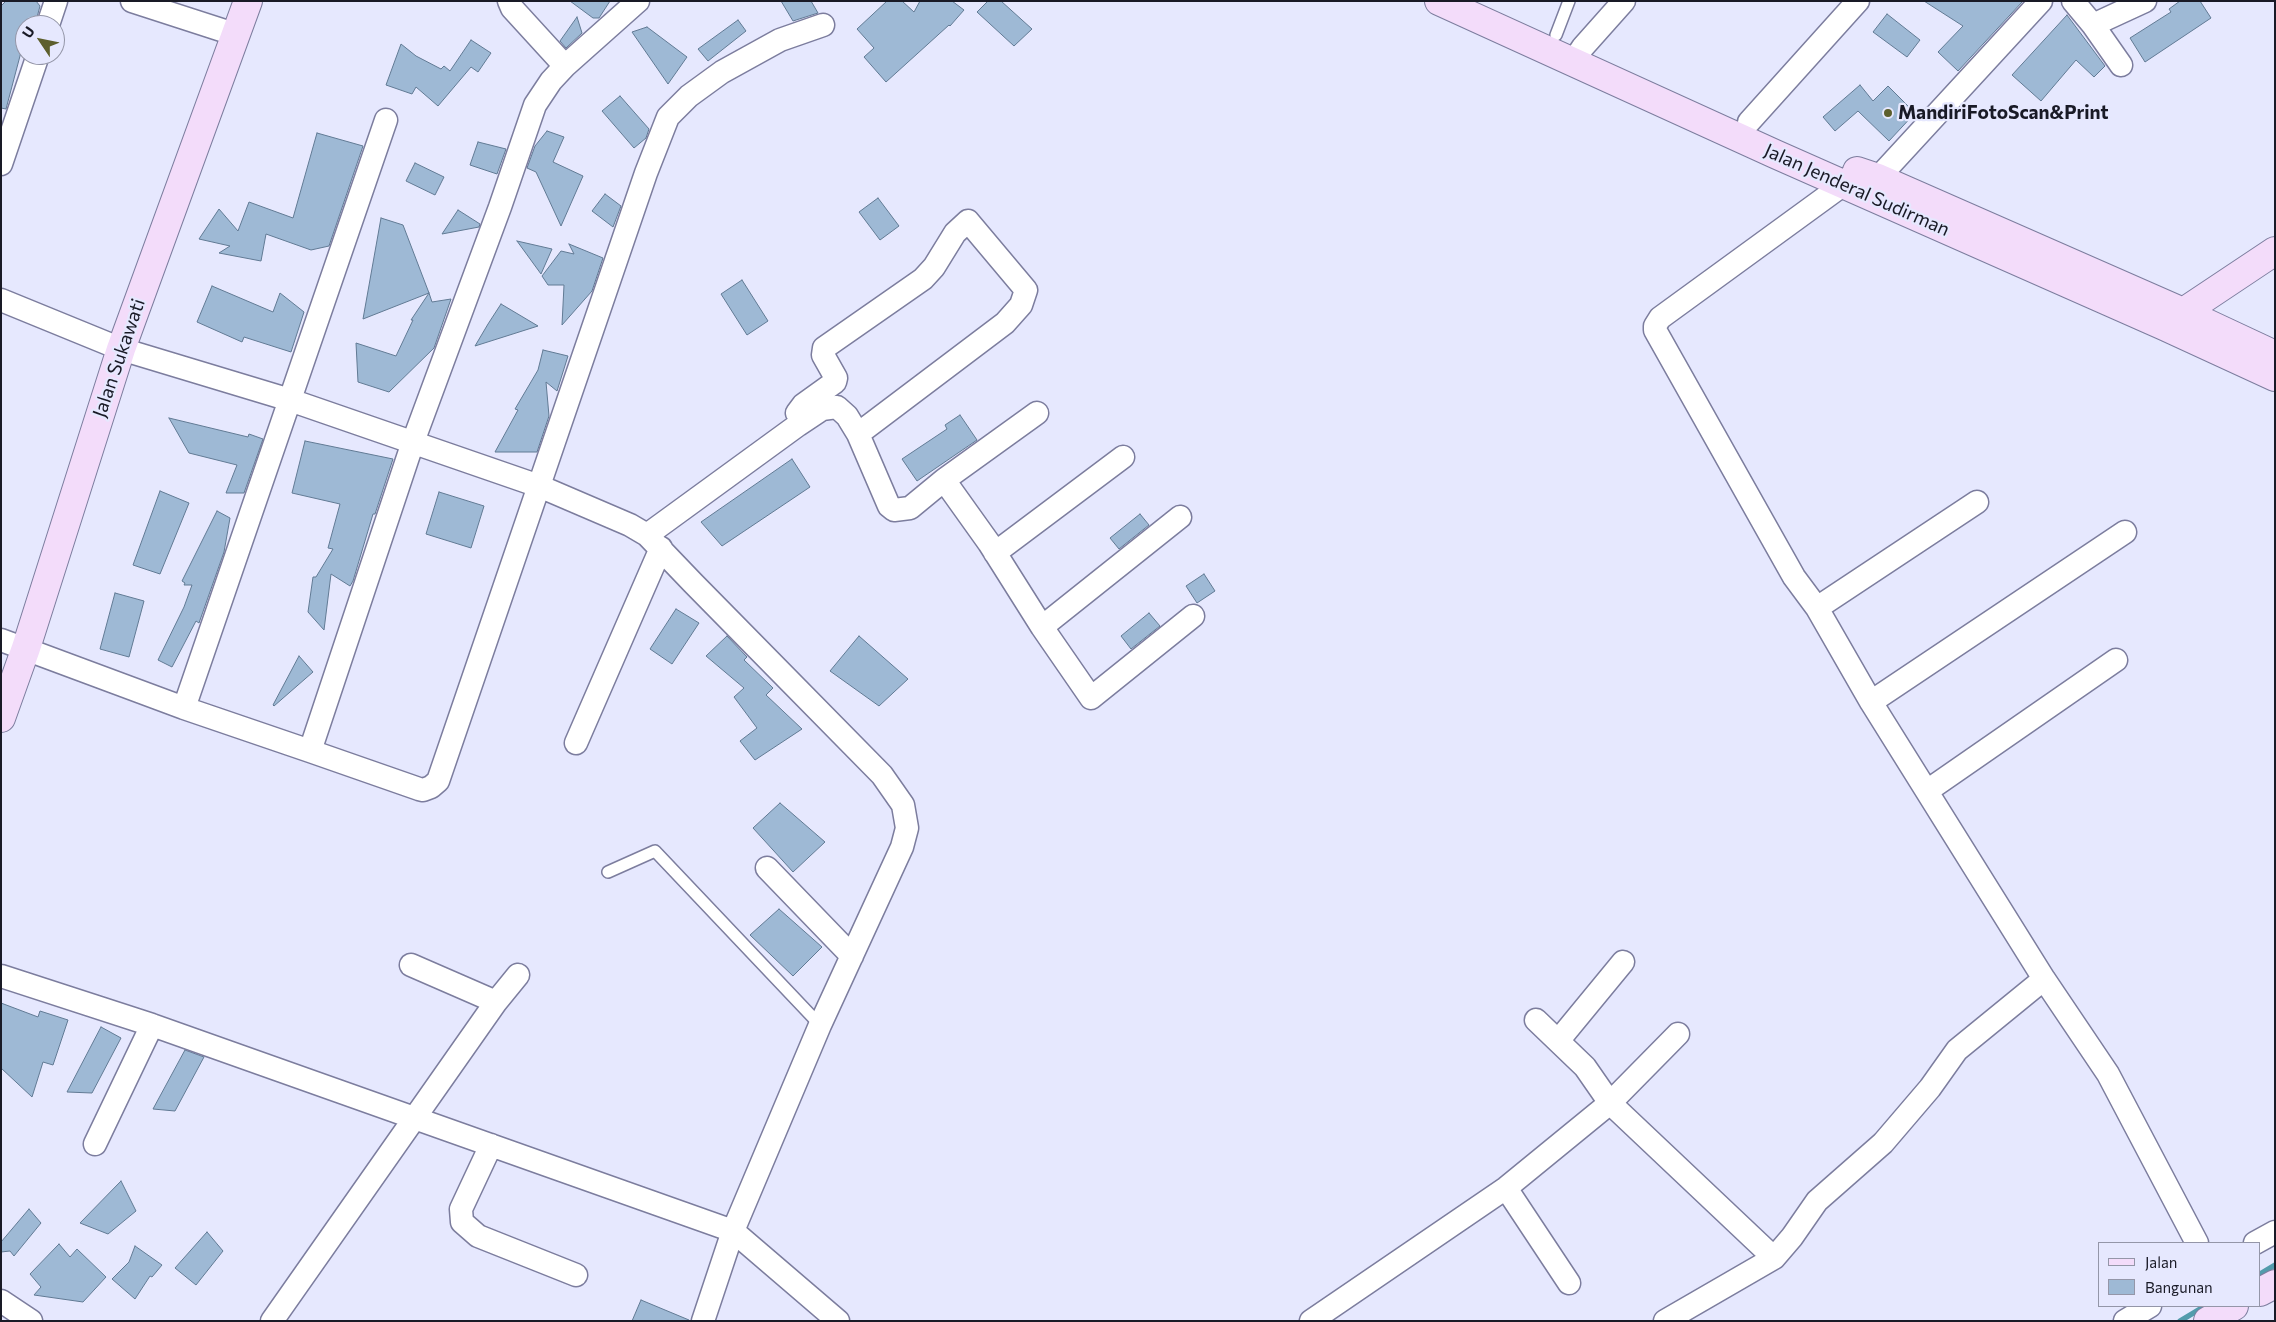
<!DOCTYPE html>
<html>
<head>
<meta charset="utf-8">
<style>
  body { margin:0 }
  #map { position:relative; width:2276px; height:1322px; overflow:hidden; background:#e6e8fe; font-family:Commissioner,sans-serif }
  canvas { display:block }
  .frame { position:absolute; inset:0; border:2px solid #191a26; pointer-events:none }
  .legend { position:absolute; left:2098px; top:1242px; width:162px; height:65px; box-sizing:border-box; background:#e6e8fe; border:1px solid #9496a8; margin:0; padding:6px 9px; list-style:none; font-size:15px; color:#191a26 }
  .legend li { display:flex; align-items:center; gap:10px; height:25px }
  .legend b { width:25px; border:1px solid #9496a8 }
  .north { position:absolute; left:15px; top:15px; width:50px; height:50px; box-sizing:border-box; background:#e6e8fe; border:1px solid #9496a8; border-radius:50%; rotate:304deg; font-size:14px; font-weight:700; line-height:20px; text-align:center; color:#191a26 }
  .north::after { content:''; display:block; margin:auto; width:18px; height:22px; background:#5d5f2d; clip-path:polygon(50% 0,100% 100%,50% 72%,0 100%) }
</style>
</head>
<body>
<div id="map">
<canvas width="2276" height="1322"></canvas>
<div class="frame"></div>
<ul class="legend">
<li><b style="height:6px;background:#f3dcfa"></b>Jalan</li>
<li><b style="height:14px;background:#9eb9d5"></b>Bangunan</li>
</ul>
<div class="north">U</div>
</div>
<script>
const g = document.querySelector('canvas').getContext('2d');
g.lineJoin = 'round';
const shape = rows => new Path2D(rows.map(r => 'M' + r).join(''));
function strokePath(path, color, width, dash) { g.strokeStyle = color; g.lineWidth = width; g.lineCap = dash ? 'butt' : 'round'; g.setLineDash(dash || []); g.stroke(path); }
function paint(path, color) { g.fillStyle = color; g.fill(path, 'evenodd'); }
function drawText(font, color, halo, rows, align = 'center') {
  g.font = font + ' Commissioner,sans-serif'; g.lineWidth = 4.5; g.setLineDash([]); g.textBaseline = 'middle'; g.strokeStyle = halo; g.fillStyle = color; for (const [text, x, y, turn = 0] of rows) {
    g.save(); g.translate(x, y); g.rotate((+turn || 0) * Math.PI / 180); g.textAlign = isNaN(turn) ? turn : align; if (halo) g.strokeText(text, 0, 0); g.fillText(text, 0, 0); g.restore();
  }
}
strokePath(shape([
  [2260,1274,2275,1265],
  [2180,1321,2205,1306]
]), '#539cac', 5.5);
const building = shape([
  [6,1,36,1,40,6,35,25,25,25,25,37,6,109,1,108,1,6,6,1],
  [570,1,610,1,599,18,593,18,570,1],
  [781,1,811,1,818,13,793,21,781,1],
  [887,1,902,1,914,12,920,1,952,1,964,10,950,26,949,25,886,82,864,57,874,48,857,29,887,1],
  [988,1,1001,1,1032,29,1014,46,977,12,988,1],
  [1924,1,2023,1,1958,71,1938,52,1963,26,1924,1],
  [2180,1,2200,1,2211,18,2145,62,2130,38,2171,12,2169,9,2180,1],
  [1887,14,1920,40,1907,57,1873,32,1887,14],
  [2067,15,2105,66,2094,77,2076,60,2041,101,2012,75,2067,15],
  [577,17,582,33,566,48,560,41,577,17],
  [738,20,746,31,708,61,698,49,738,20],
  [647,27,687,57,668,84,632,32,647,27],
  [471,40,491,53,478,72,471,67,438,106,416,87,412,94,386,85,401,44,416,56,441,69,444,66,450,71,471,40],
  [1860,85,1873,101,1888,86,1915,113,1889,141,1858,111,1835,131,1823,117,1860,85],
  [620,96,649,129,646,138,634,148,602,111,620,96],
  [547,131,564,137,553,162,583,176,561,226,536,172,527,168,535,146,547,131],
  [317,133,363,146,329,246,311,250,266,234,261,261,219,253,230,246,199,239,219,209,238,231,249,202,293,218,317,133],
  [478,142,506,149,497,174,470,165,478,142],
  [415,163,444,177,435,195,406,181,415,163],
  [605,194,621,206,613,227,592,211,605,194],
  [878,198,899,226,880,240,859,212,878,198],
  [458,210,480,224,479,227,442,234,458,210],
  [381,218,403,225,429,293,363,319,381,218],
  [517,241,552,249,541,274,517,241],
  [569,244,603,258,592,291,562,325,564,285,548,285,542,276,561,251,574,254,569,244],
  [742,280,768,321,747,335,721,294,742,280],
  [212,286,273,312,280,293,304,312,291,352,244,337,242,342,197,322,212,286],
  [429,293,432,302,451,299,434,348,389,392,358,382,356,343,396,356,413,320,411,320,429,293],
  [501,304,538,326,475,346,488,324,501,304],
  [543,350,568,356,557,391,546,382,549,416,537,452,495,452,518,410,515,409,538,370,543,350],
  [960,415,977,440,917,481,902,459,947,429,945,425,960,415],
  [169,418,248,437,249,434,263,439,244,493,226,493,237,465,189,453,169,418],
  [305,441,393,459,375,514,373,514,353,581,350,586,331,574,324,630,308,612,313,577,316,577,333,549,328,548,340,504,292,493,305,441],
  [792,459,810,487,722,546,701,522,792,459],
  [160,491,189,503,160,574,133,565,160,491],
  [439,492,484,506,471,548,426,534,439,492],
  [217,511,230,518,224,552,199,623,196,621,172,667,158,660,184,607,192,585,184,585,185,583,182,581,217,511],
  [1140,514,1149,525,1119,549,1110,538,1140,514],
  [1204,574,1215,591,1197,603,1186,586,1204,574],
  [115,593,144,601,129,657,100,649,115,593],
  [676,609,699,623,672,664,650,649,676,609],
  [1149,613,1160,626,1131,649,1121,636,1149,613],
  [727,636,747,657,744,660,773,688,766,695,802,729,755,760,740,741,757,728,734,697,744,688,706,656,727,636],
  [859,636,908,679,879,706,830,671,859,636],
  [299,656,313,672,274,706,273,705,299,656],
  [780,803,825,842,793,872,753,828,780,803],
  [779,909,822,947,793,976,750,935,779,909],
  [1,1003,38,1017,40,1011,68,1020,53,1065,43,1062,32,1097,1,1068,1,1003],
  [101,1027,121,1038,92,1093,67,1092,101,1027],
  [185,1050,204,1057,175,1111,153,1109,185,1050],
  [121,1181,136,1211,108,1234,80,1223,121,1181],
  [29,1209,41,1223,14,1256,10,1251,1,1252,1,1242,29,1209],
  [207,1232,223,1251,196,1285,175,1268,207,1232],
  [59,1244,70,1257,77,1249,106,1277,83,1302,34,1295,41,1287,30,1274,59,1244],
  [135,1246,162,1265,152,1277,150,1276,135,1299,112,1279,129,1262,135,1246],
  [641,1300,689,1320,689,1321,632,1321,641,1300]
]);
paint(building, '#9eb9d5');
strokePath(building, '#617a94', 1);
const lane = shape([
  [1556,35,1569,1],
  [608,872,655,851,820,1025]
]);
const street = shape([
  [132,1,237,35],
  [509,1,512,8,565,66],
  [2073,1,2093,25,2121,65],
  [48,25,56,1],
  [2093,25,2145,1],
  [1573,62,1583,47,1624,1],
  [1749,122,1858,1],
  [1,164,38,55],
  [1854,173,1844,184,1660,318,1655,326,1655,330,1794,577,1817,608,1871,702,2044,979,2108,1074,2197,1243],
  [1878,178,2041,1],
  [1,300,121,349,290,400,539,486,630,525,647,535,693,583,882,775,903,805,907,828,902,847,820,1025,733,1231,703,1321],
  [797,413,803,405,835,382,836,378,823,355,824,348,923,279,934,267,955,233,968,221,1026,290,1021,305,1005,323,858,434],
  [944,480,1037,413],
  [647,535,798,425,822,409,837,407,847,416,858,434,889,506,894,510,910,508,944,480,989,543,1042,627,1091,698,1193,616],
  [995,553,1123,457],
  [1817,608,1977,502],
  [1042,627,1180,517],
  [1,640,184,708,310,751,419,789,423,790,431,787,438,781,646,173,668,117,689,96,722,72,780,40,823,25],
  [1871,702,2125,532],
  [184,708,386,120],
  [576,743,661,548],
  [310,751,413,442,500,207,535,105,551,81,565,66,638,1],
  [1927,791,2116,660],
  [767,868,852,956],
  [411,965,496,1002],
  [1,976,152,1025,733,1231,838,1321],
  [1536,1020,1585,1067,1610,1103,1774,1258],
  [1558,1041,1623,962],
  [95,1144,152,1025],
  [491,1145,461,1209,462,1222,478,1236,576,1275],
  [1506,1188,1569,1283],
  [2255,1243,2275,1232],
  [1,1301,31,1321],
  [272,1321,496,1002,518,975],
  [1311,1321,1506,1188,1610,1103,1678,1034],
  [1665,1321,1774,1258,1792,1237,1817,1201,1883,1143,1930,1088,1957,1050,2044,979],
  [2125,1321,2150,1306]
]);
const secondary = shape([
  [1439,1,1775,154,2164,326,2275,377],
  [1857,171,1878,178,2183,312,2275,355],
  [2170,321,2275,251],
  [1,718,26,648,121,349,248,1],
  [2260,1292,2275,1284],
  [2208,1321,2234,1306]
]);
strokePath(lane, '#7c7d9e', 14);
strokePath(street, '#7c7d9e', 25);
strokePath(secondary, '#7c7d9e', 30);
strokePath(lane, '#fff', 11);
strokePath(street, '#fff', 22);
strokePath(secondary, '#f3dcfa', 28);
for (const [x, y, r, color] of [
  [1888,113,5,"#5d5f2d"]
]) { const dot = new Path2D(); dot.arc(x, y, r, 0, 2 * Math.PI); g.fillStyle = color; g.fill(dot); strokePath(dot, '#e6e8fe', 2); }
drawText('bold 19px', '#191a26', '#e6e8fe', [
  ["MandiriFotoScan&Print",1898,113]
], 'left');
drawText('19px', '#191a26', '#e6e8fe', [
  ["Jalan Jenderal Sudirman",1857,190,24],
  ["Jalan Sukawati",119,358,-71]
]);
</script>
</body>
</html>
